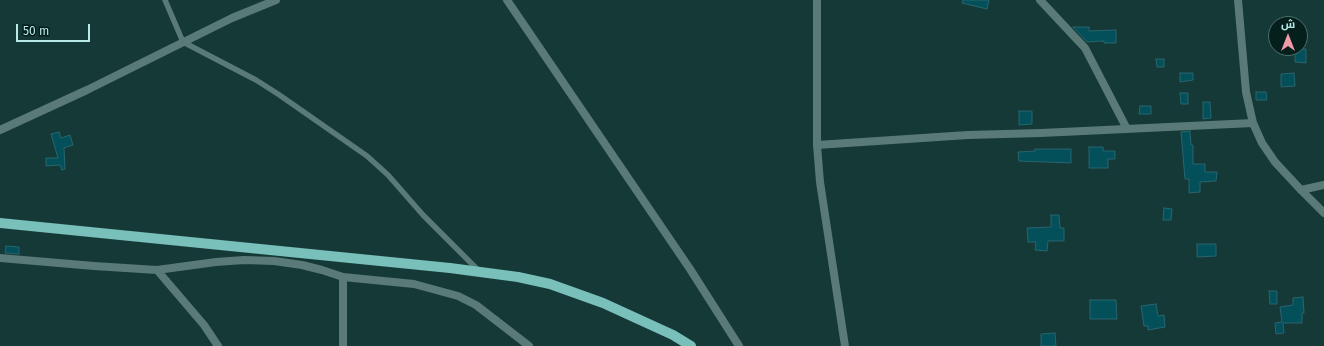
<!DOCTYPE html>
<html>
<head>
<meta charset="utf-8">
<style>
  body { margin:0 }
  #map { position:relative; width:1324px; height:346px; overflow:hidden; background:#153937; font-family:"Fira Sans",Cairo,sans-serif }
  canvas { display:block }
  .north { position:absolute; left:1268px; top:16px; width:40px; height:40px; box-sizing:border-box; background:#051f1d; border:1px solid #4c706d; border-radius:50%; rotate:0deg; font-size:11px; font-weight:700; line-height:16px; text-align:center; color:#b7eae6 }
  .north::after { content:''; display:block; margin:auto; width:14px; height:18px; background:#f39aa8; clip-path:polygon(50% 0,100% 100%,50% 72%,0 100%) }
  .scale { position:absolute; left:16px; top:24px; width:74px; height:18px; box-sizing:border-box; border:2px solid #b7eae6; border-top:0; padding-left:5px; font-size:12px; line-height:14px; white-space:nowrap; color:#b7eae6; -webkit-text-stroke:3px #051f1d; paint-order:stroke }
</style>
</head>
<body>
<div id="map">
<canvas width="1324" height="346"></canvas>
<div class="north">ش</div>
<div class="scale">50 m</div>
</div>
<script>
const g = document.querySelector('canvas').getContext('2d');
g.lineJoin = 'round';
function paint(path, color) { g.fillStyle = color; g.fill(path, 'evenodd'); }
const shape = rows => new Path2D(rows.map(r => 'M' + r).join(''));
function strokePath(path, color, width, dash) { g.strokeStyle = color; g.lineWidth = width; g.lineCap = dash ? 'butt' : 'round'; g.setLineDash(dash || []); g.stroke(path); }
const building = shape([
  [963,0,989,0,987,9,962,3,963,0],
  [1073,27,1089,27,1089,31,1116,30,1116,43,1104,43,1104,41,1087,42,1073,27],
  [1295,49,1306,49,1306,63,1295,62,1295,49],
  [1156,59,1164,59,1164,67,1157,67,1156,59],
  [1180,73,1193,73,1193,80,1180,82,1180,73],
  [1294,73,1295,86,1281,87,1281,74,1294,73],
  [1256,92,1266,92,1267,100,1256,100,1256,92],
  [1180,93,1188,93,1188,104,1181,104,1180,93],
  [1203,102,1210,102,1211,118,1203,119,1203,102],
  [1140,106,1151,106,1151,114,1139,114,1140,106],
  [1019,111,1032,111,1032,124,1019,125,1019,111],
  [1190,131,1191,145,1193,145,1193,164,1205,164,1205,172,1217,172,1216,181,1200,182,1200,192,1189,193,1189,179,1185,179,1181,132,1190,131],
  [59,132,61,138,70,135,73,145,64,148,65,169,62,170,60,165,46,166,46,158,58,158,51,134,59,132],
  [1089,147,1103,147,1103,151,1115,151,1115,159,1108,159,1108,168,1089,168,1089,147],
  [1035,149,1071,149,1071,163,1019,161,1018,152,1035,151,1035,149],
  [1164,208,1172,209,1171,220,1163,220,1164,208],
  [1051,215,1059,215,1060,228,1064,228,1064,241,1048,241,1047,251,1035,250,1036,242,1028,242,1027,228,1051,227,1051,215],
  [1197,244,1216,244,1216,256,1197,257,1197,244],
  [6,246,19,247,19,254,5,253,6,246],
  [1269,291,1277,291,1277,304,1270,304,1269,291],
  [1303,297,1304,313,1302,313,1302,323,1283,323,1284,333,1276,334,1275,323,1282,322,1280,307,1293,305,1293,298,1303,297],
  [1090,300,1116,300,1117,319,1090,319,1090,300],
  [1156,304,1158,316,1164,315,1165,327,1148,330,1148,326,1144,326,1141,306,1156,304],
  [1055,333,1056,346,1041,346,1041,334,1055,333]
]);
paint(building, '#03505b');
strokePath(building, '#29656f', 1);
strokePath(shape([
  [165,0,183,42,256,80,278,94,367,156,388,175,423,215,479,271]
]), '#597a77', 5.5);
strokePath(shape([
  [507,0,690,269,739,346],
  [817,0,817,145,820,182,845,346],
  [1040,0,1085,48,1127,129],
  [1238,0,1246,92,1253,123,1262,143,1275,162,1301,190,1324,213],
  [0,130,87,90,232,18,276,0],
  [817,145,968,135,1041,133,1253,123],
  [1301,190,1324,185],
  [0,258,94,266,157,270,216,262,244,260,274,261,302,265,322,270,343,277,414,284,458,296,476,305,529,346],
  [157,270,204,325,218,346],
  [343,277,343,346]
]), '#597a77', 8);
strokePath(shape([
  [0,223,450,268,518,277,550,284,603,303,673,335,691,346]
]), '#79c0bb', 10);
</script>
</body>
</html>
